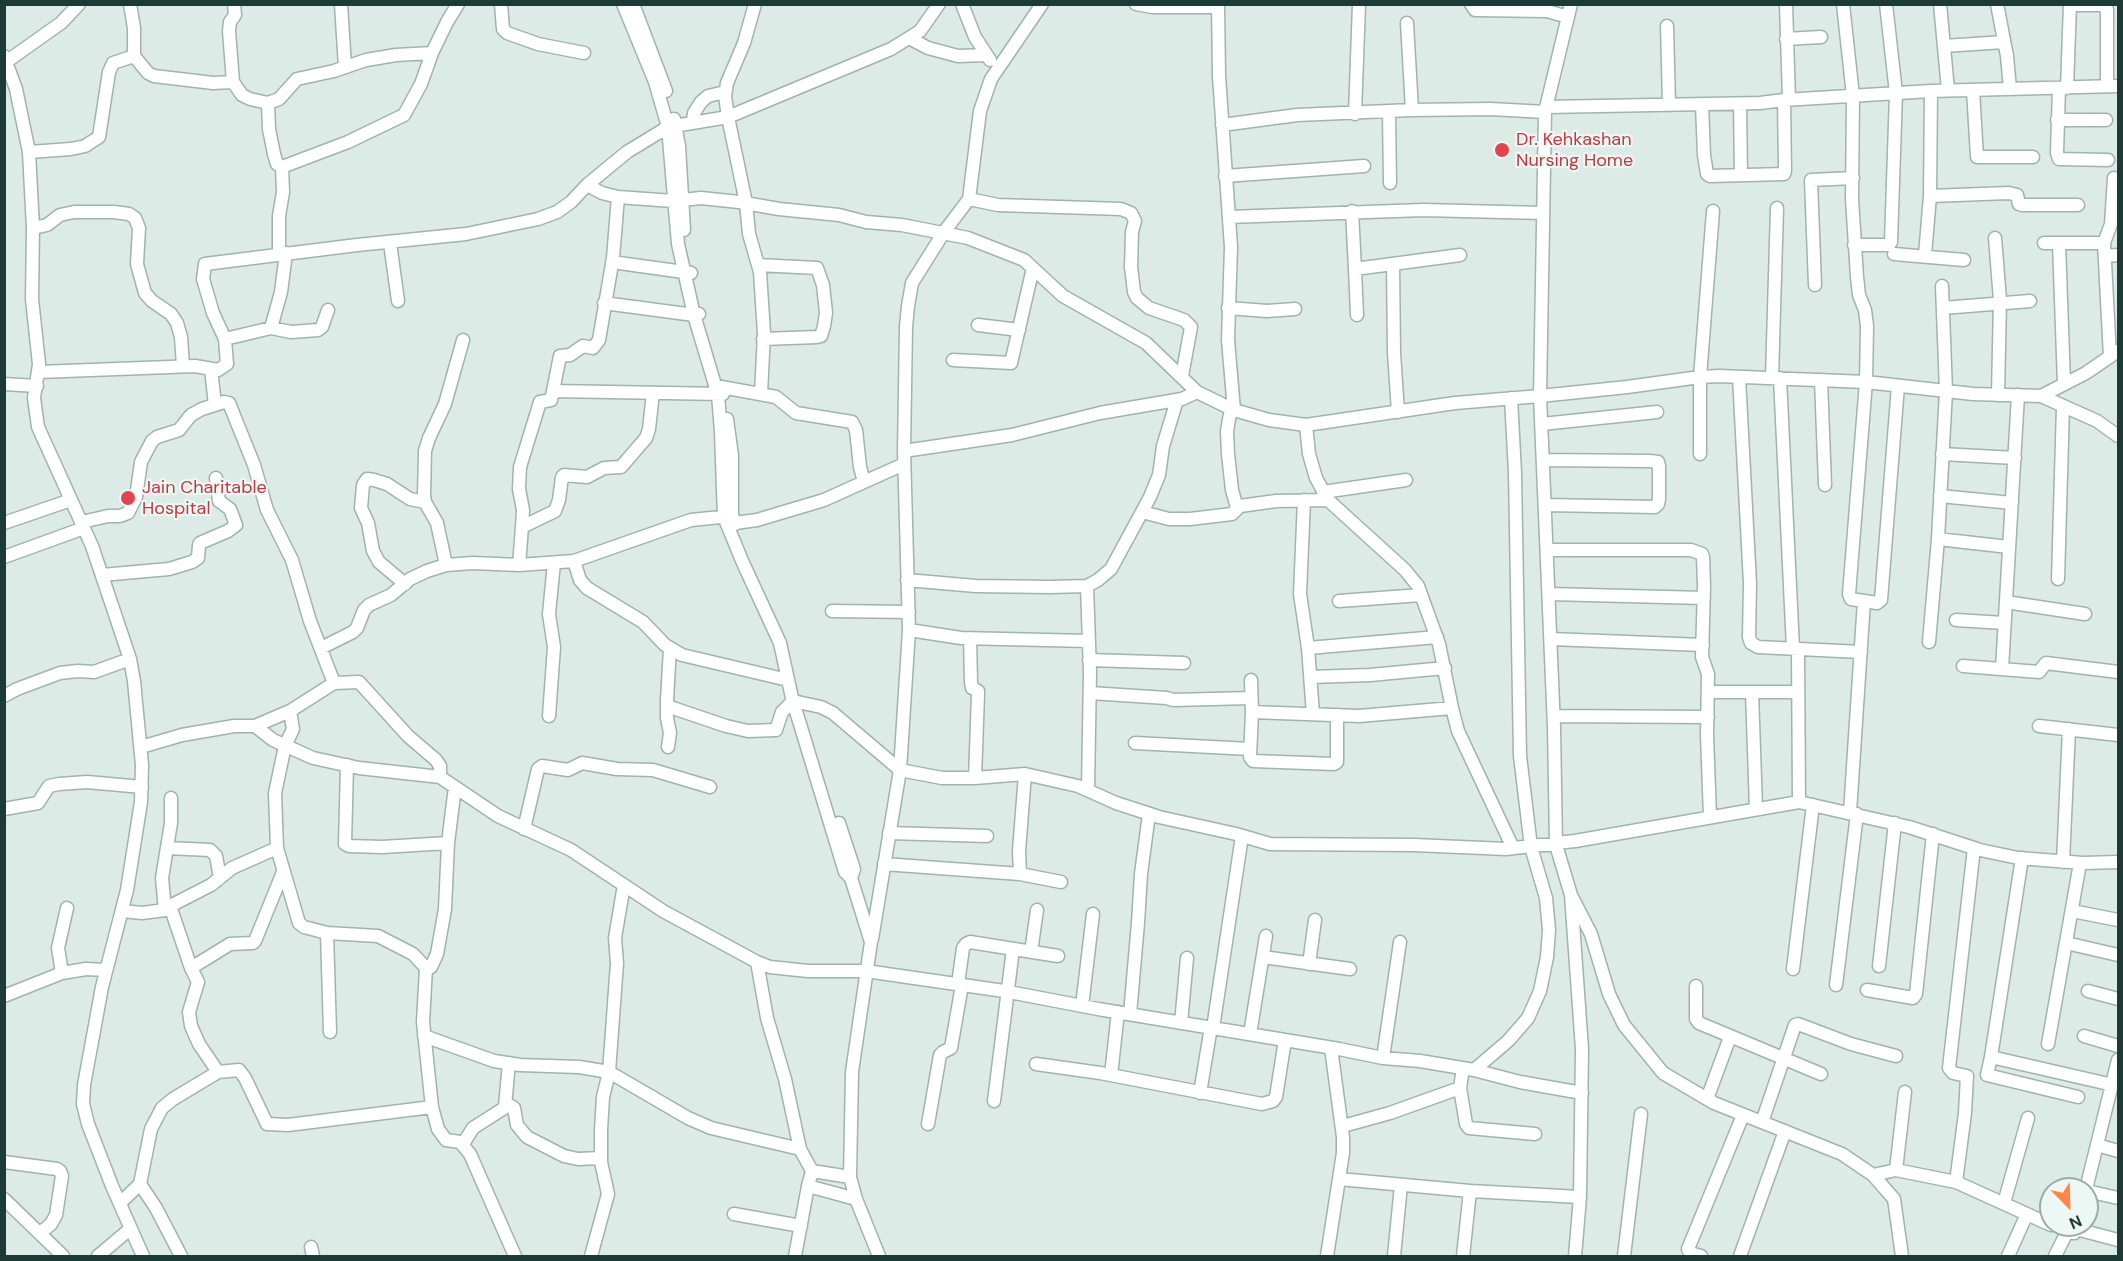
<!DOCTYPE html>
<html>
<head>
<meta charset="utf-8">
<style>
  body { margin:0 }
  #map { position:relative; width:2123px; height:1261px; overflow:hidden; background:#ddebe6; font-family:"DM Sans",sans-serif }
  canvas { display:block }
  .frame { position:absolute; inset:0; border:6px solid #1d3b36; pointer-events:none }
  .north { position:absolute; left:2039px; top:1177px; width:60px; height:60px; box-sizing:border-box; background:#edf7f3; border:2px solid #9aaca7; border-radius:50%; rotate:157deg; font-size:16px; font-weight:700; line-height:24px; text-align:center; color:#1d3b36 }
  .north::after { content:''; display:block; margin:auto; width:21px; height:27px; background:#ff8646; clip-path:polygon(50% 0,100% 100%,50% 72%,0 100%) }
</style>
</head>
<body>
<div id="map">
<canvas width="2123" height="1261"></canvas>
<div class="frame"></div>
<div class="north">N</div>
</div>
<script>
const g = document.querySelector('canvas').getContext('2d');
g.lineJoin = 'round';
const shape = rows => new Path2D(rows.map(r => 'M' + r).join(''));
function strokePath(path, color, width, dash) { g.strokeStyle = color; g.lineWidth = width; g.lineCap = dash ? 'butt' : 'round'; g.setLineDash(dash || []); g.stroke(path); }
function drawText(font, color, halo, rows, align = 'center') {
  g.font = font + ' "DM Sans",sans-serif'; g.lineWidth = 4.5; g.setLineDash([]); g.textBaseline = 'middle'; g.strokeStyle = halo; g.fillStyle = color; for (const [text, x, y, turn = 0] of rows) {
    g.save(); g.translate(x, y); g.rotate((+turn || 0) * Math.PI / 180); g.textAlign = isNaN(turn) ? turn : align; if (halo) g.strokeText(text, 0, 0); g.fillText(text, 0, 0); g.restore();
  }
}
const minor = shape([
  [130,4,134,28,134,56,148,73,154,76,213,83,233,82],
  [234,4,235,15,230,22,229,31,233,82,242,95,250,99,268,103,269,129,274,154,277,164,282,167],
  [341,4,345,67],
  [501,4,503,29,507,33,538,44,584,53],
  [623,4,655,82,668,127,678,244,694,315,718,395,721,432,724,517,743,563,780,643,792,698,845,872,851,878,871,942,852,1072,850,1177,856,1199,879,1256],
  [633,4,666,91],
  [755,4,744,43,727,83,725,96,728,117,746,203,749,234,760,272,764,333,761,394],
  [962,4,975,37,990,60],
  [1136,4,1152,7,1218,7],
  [1218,4,1219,76,1231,247,1228,340,1234,410],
  [1471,4,1475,10,1547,11,1568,17],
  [1571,4,1545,112,1540,396,1554,727,1556,845,1571,895,1582,1049,1580,1197,1575,1256],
  [1786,4,1789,100],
  [1843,4,1853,96,1852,199,1857,277,1859,295,1865,310,1867,326,1866,382,1849,594,1851,599,1864,601],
  [1940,4,1948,90],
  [1997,4,2007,56,2010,89],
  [2070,5,2102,5,2107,9,2107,86],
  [1407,23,1412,110],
  [1667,26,1669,105],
  [909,38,928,48,958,56,986,55],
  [1786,39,1821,37],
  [1944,46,2004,42],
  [4,56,16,89,29,152,33,228,32,299,39,364,34,398,38,427,92,546,130,659,134,681,142,765,141,802,127,890,102,987,84,1085,83,1104,88,1124,112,1186,143,1256],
  [6,62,61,23,79,4],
  [2059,88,2057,153,2059,159,2108,160],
  [2067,88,2070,4],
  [1973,90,1977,157,2033,157],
  [268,103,279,99,297,79,334,71,366,60,396,55,432,53],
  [1740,104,1741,175],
  [1702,105,1704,155,1707,174,1710,176,1784,174,1785,171,1784,100],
  [1546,107,1760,103,1784,100,1931,91,2118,86],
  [1389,112,1390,183],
  [1355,114,1359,4],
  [674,119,679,146,684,230],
  [2057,120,2106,120],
  [693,121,694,113,701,102,708,96,725,92],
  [1222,125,1297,115,1412,110,1491,109,1545,112],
  [29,152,71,149,85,146,99,137,109,72,113,63,134,56],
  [1225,176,1364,166],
  [587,185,602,193,618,197,673,201,701,198,739,202,779,209,839,215,866,222,902,225,968,238,1024,260,1063,296,1146,343,1197,392,1234,410,1269,420,1306,425,1455,403,1540,396,1627,387,1700,377,1719,376,1866,382,1973,394,2041,396,2097,421,2118,436],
  [1930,196,1931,91],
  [618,197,613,258,599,340,593,348,583,346,570,355,560,356,553,391,723,394],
  [969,199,998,205,1121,209,1131,213,1135,221,1132,232,1131,267,1134,292,1137,298,1149,308,1184,320,1191,327,1182,376],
  [1352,211,1355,269,1460,255],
  [1229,217,1423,210,1543,213],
  [33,228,47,225,60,215,74,212,114,212,129,214,135,218,139,228,137,264,145,293,152,301,171,314,177,323,181,337,183,366],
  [1995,238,2000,300,1998,395],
  [390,243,398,301],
  [2044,243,2104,243],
  [2059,243,2064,384],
  [1854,245,1889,245,1891,242,1896,93,1886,4],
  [279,254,279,216,283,192,282,167,348,142,404,115,421,84,432,53,447,22,458,4],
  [1894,254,1964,260],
  [1925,255,1930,196,2009,193,2017,195,2019,204,2022,205,2078,205],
  [2105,256,2118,255],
  [612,262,691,273],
  [1393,264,1394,353,1398,412],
  [758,265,817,268,823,285,826,313,824,326,821,336,817,337,763,339],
  [1355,269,1357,315],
  [1815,285,1811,180,1853,178],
  [604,303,694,315,699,314],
  [1228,308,1267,311,1295,309],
  [1943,308,2030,301],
  [978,325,1019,330],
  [271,328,281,292,286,253],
  [225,339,271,328,291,332,318,330,322,327,328,310],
  [2110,357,2104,243,2111,224,2114,178],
  [953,360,1011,363,1033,268],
  [211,369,215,405],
  [39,372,195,366,218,370,227,364,225,339,213,313,203,279,205,264,357,245,466,234,538,219,557,212,571,202,587,185,627,152,668,127,728,117,891,49,920,31,939,4],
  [1739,377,1750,583,1749,637,1751,643,1758,647,1861,652],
  [1772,378,1777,208],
  [1780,378,1793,648],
  [1821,380,1825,485],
  [4,384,37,386],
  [716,386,776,397,796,413,852,422,856,430,860,467,864,482],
  [2041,396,2086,373,2118,351],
  [1231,408,1227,431,1228,454,1232,490,1237,508],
  [727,419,732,456,732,515,735,524],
  [1542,424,1657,412],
  [1306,425,1309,454,1316,478,1328,500,1405,570,1418,586,1439,644,1452,708,1458,731,1513,848],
  [904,451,1012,435,1100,413,1182,399,1197,392],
  [1700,454,1700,377,1713,211],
  [1942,454,2015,458],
  [1543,460,1650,461,1658,462,1659,466,1659,499,1658,504,1655,507,1545,505],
  [1323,492,1406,480],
  [1940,496,2012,503],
  [1304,500,1300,594,1308,648,1313,714],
  [1142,512,1169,519,1190,519,1232,514,1240,506,1276,501,1328,500],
  [82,522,108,516,120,516,128,513,136,497,141,462,152,441,157,437,179,430,191,415,202,409,224,402,229,403,254,465,267,510,292,560,310,621,334,683,359,682,408,736,436,760,440,766,440,777],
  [4,523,71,500],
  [728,524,757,520,824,500,904,464],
  [522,527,555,511,559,500,562,477,564,475,587,477,604,468,621,467,646,438,649,429,653,393],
  [1938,539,2009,547],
  [1547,550,1691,550,1702,554,1703,557,1704,586,1702,657,1708,674,1707,735,1710,817],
  [4,557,84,528],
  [574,561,691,520,731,516],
  [446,565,437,523,425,502,424,495,425,451,429,438,445,404,463,340],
  [519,565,522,527,523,510,519,489,520,467,540,402,551,400,553,391],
  [102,575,169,569,192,562,198,558,199,545,200,543,228,531,236,525,230,509,219,501,216,478],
  [2058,579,2063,406],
  [907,580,976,586,1050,587,1087,586,1098,580,1111,569,1150,497,1159,475,1163,446,1177,400],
  [405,584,379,562,373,551,368,523,361,508,363,485,367,479,374,480,387,484,410,499,425,502],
  [1087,586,1090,672,1088,789],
  [1549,594,1704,598],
  [1339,601,1421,595],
  [2006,602,2085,614],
  [832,611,909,612],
  [1956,620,2004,623],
  [909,630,961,638,1088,641],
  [970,638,971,682,972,688,978,691,978,694,975,778],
  [1551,639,1703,645],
  [1929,642,1938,539,1946,391,1942,286],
  [321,648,353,632,357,628,364,610,369,605,391,595,410,579,427,571,446,565,473,563,519,565,574,561,580,580,587,588,643,622,665,645,682,655,788,680],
  [1308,648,1437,637],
  [1798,649,1799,802],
  [1089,660,1184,663],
  [1963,666,2039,672,2046,663,2118,672],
  [2002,669,2018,395],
  [1311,677,1370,675,1445,668],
  [1251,680,1252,712,1250,757,1253,761,1334,764,1337,762,1337,715],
  [1708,692,1798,692],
  [1752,692,1756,809],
  [1090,693,1167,698,1173,700,1251,698],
  [4,696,17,689,60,673,78,671,94,672,130,659],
  [667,706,726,726,748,731,776,730,782,712,793,701,821,707,833,713,900,770,942,778,975,778,1025,774,1078,786,1116,803,1159,817,1236,834,1270,844,1414,845,1506,849,1540,845,1556,845],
  [290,711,293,729,285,746,275,793,277,848,299,923,304,927,327,933,330,1032],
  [1252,712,1359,716,1452,708],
  [549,716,554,647,549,614,554,563],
  [1554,716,1708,717],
  [255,726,273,740,313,758,359,768,440,777,498,816,571,850,663,911,757,962,770,967,808,971,866,971,1004,991,1098,1009,1339,1049,1383,1058,1420,1061,1474,1070,1508,1041,1528,1018,1540,991,1547,957,1549,930,1546,898,1531,847,1520,756,1515,473,1511,398],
  [2039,726,2118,735],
  [1135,743,1250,749],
  [141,747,182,735,234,726,255,726,290,711,334,683],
  [668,747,670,733,667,718,667,700,670,648],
  [347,765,345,844,349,846,382,847,448,843],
  [1025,774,1019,851,1020,874,1061,882],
  [4,809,38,803,49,786,59,784,87,782,142,787],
  [1850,812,1864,601,1877,603,1881,600,1898,386],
  [839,823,854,869,851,878],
  [524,829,538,769,542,766,568,770,582,763,617,769,653,770,710,787],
  [889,833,987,836],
  [1556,843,1575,841,1799,802,1909,827,1980,850,2018,858,2083,863,2118,862],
  [167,848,210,850,216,856,220,878],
  [2022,858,1991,1057,2113,1085],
  [2063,862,2069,729],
  [884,864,1020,874],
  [1573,899,1591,934,1609,994,1624,1025,1663,1073,1714,1103,1842,1154,1873,1175,1894,1199,1902,1256],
  [170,906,211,885,232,868,277,848],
  [165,910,162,878,171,823,171,798],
  [122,911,142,913,165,910,170,906,191,968,198,982,189,1012,191,1026,199,1044,218,1072],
  [2072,911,2118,920],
  [327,933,378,936,413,954,426,968,423,1022,432,1107,438,1129,446,1140,460,1142,470,1154,515,1256],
  [872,939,900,770,909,630,904,451,906,327,908,306,912,283,944,232,969,199,980,111,991,79,1042,4],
  [2066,943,2118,955],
  [1031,952,1037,910],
  [1263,957,1350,969],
  [757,962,767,1018,785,1079,800,1149,812,1171,808,1186],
  [1309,964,1315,920],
  [1879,966,1895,823],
  [191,968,230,944,253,943,255,941,283,872],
  [426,968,431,967,437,954,445,909,448,843,455,787],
  [1793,969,1813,805],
  [62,973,58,948,67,908],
  [958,984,963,948,966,944,970,942,1058,956],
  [1836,985,1857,814],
  [1696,986,1696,1019,1699,1023,1821,1074],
  [1867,990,1913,998,1916,994,1933,834],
  [2088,991,2118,999],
  [4,996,62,973,86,969,106,970],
  [1082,1006,1093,914],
  [1130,1014,1138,923,1141,874,1149,814],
  [1181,1023,1187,958],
  [1213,1028,1242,836],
  [1250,1034,1266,936],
  [424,1036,494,1061,520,1065,579,1067,609,1072,688,1118,711,1128,800,1149],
  [2084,1036,2118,1046],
  [2048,1044,2080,863],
  [1991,1057,1987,1075,2078,1097],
  [1383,1058,1400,942],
  [1036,1064,1100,1073,1262,1104,1273,1101,1276,1097,1285,1040],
  [1474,1070,1520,1082,1582,1093],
  [1111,1075,1118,1012],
  [1460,1088,1466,1124,1469,1128,1535,1134],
  [1200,1093,1211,1027],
  [1707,1099,1730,1037],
  [994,1101,1013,949],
  [505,1106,509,1063],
  [1762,1122,1795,1025,1798,1024,1851,1044,1896,1056],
  [928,1124,940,1055,943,1052,951,1048,962,985],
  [1343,1126,1390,1113,1460,1088,1463,1068],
  [463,1144,473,1128,509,1105,514,1108,517,1125,527,1137,564,1156,578,1159,601,1158],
  [2097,1145,2118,1151],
  [4,1162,57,1169,60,1171,62,1176,56,1215,51,1224,40,1233],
  [1896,1170,1905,1092],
  [812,1171,850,1177],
  [1873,1175,1896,1170,1956,1182,2051,1225],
  [1339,1179,1470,1191,1463,1256],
  [1956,1182,1965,1113,1967,1076,1953,1073,1949,1068,1974,848],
  [140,1184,156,1208,181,1256],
  [2086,1189,2118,1060],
  [1470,1191,1580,1197],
  [2087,1191,2118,1198],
  [4,1199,63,1256],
  [120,1203,140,1184,151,1129,162,1108,173,1099,218,1072,239,1070,245,1078,267,1124,288,1125,432,1107],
  [2004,1203,2028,1118],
  [734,1214,801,1226],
  [2076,1229,2118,1240],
  [311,1247,313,1256],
  [98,1256,130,1229],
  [591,1256,608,1194,601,1162,601,1130,603,1097,609,1072,617,963,615,938,624,885],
  [795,1256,808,1186,856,1199],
  [1327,1256,1343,1153,1343,1137,1331,1048],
  [1394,1256,1401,1185],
  [1624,1256,1641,1114],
  [1701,1256,1690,1253,1688,1249,1743,1115],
  [1740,1256,1785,1131],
  [2008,1256,2027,1214],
  [2055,1256,2067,1232,2074,1233,2077,1225]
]);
strokePath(minor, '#a0b3ae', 15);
strokePath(minor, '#fff', 12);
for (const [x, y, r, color] of [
  [1502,150,8,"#e0444e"],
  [128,498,8,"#e0444e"]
]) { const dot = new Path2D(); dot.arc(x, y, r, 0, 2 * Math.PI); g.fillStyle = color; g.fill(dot); strokePath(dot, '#edf7f3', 2); }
drawText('18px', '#be3a42', '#edf7f3', [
  ["Dr. Kehkashan",1516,140],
  ["Nursing Home",1516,161],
  ["Jain Charitable",142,488],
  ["Hospital",142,509]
], 'left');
</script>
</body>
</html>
